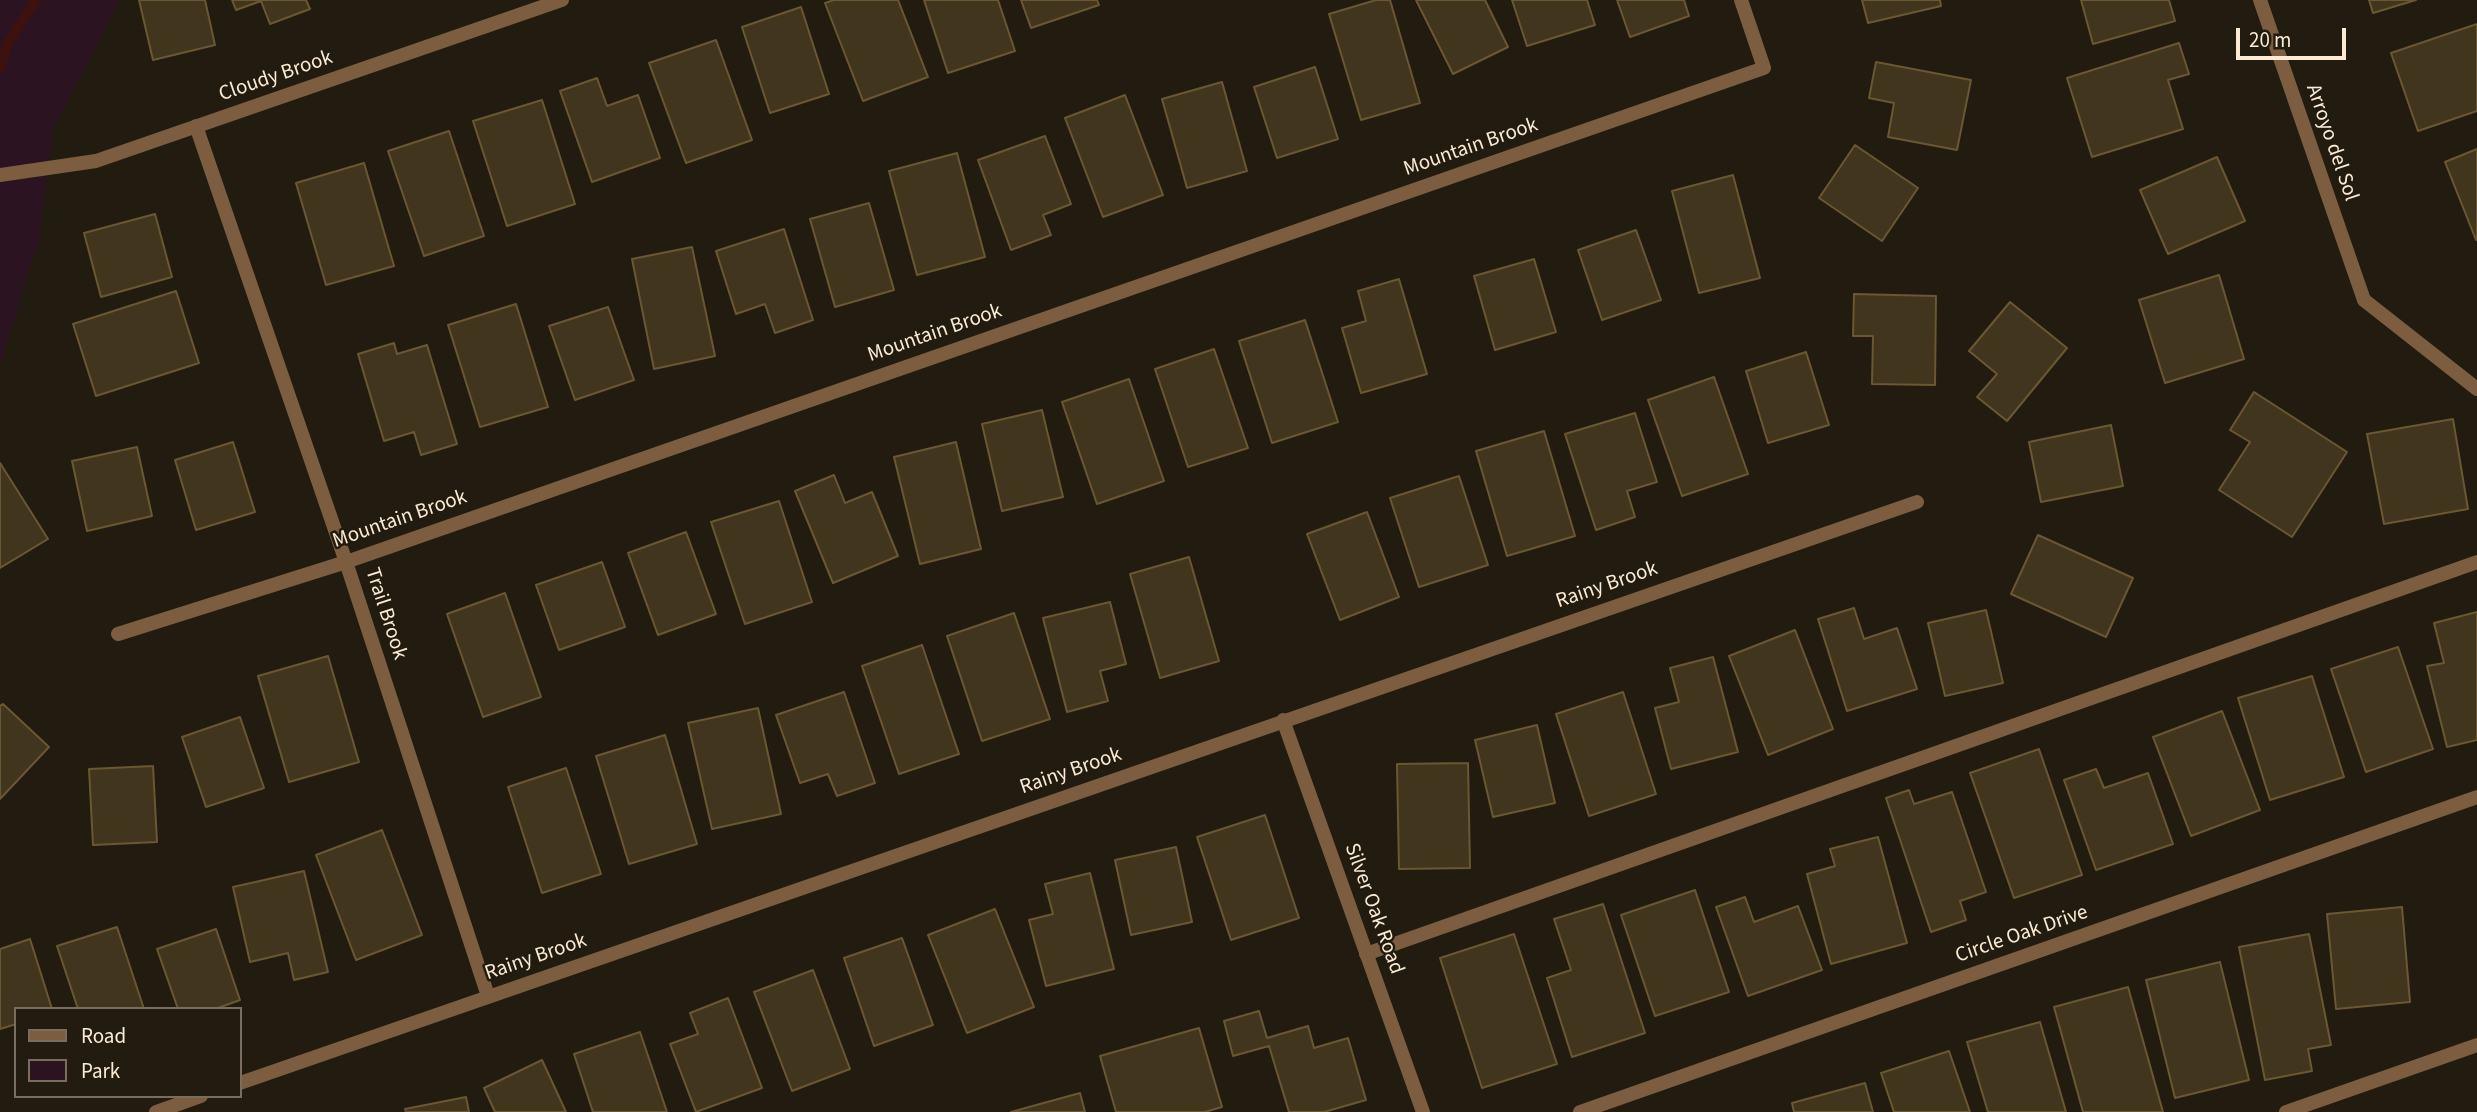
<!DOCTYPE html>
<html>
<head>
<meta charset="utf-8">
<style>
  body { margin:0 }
  #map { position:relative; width:2477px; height:1112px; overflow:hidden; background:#221b10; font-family:"Source Sans 3",sans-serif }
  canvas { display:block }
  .legend { position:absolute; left:14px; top:1007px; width:228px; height:91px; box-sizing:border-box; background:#221b10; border:2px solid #796e5e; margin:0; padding:9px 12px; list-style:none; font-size:21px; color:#fbead4 }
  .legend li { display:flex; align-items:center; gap:14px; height:35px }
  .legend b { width:35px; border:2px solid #796e5e }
  .scale { position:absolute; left:2236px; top:28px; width:110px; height:32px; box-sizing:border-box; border:4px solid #fbead4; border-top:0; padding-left:9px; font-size:21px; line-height:24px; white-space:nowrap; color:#fbead4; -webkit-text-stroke:5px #221b10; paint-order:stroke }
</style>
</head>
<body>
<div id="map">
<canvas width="2477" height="1112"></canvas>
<ul class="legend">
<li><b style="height:9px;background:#7d5d3f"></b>Road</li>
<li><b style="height:19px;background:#2b1322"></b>Park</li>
</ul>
<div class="scale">20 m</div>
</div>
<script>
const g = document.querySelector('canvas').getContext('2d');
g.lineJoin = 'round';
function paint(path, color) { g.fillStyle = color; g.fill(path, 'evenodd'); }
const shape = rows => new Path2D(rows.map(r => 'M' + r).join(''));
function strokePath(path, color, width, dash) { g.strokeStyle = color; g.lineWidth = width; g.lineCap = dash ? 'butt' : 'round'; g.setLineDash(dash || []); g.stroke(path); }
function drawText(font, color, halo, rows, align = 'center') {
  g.font = font + ' "Source Sans 3",sans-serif'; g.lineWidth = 5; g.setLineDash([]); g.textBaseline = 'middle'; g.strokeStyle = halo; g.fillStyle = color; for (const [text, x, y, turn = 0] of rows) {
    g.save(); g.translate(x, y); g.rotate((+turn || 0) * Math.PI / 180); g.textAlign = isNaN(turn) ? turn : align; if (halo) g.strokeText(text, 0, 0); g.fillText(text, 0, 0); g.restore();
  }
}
paint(shape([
  [0,0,120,0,52,131,40,235,0,366]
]), '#2b1322');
strokePath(shape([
  [0,69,8,43,36,0]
]), '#3d120e', 10);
const building = shape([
  [139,0,205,0,215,45,153,60,139,0],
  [232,0,306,0,310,9,270,24,261,1,236,10,232,0],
  [834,0,898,0,928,77,863,101,825,3,834,0],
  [924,0,998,0,1015,51,948,73,924,0],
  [1021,0,1097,0,1099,5,1031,28,1021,0],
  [1376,0,1390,0,1420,103,1361,120,1329,14,1376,0],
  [1416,0,1485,0,1508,47,1453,74,1416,0],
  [1512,0,1587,0,1595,25,1527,46,1512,0],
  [1617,0,1684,0,1689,16,1630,37,1617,0],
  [1862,0,1940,0,1941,6,1868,23,1862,0],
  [2081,0,2169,0,2175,21,2093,44,2081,0],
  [2369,0,2416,0,2373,13,2369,0],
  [801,7,829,94,770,113,742,27,801,7],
  [2477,24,2477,111,2418,131,2391,53,2477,24],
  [716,40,752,140,686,163,649,63,716,40],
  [2179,43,2189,74,2168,80,2183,129,2092,157,2067,78,2179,43],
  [1876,62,1971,80,1957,150,1888,137,1894,103,1869,98,1876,62],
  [1315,67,1338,139,1277,158,1254,87,1315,67],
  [597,78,607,106,638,95,660,158,592,182,560,91,597,78],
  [1222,82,1247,171,1187,188,1162,99,1222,82],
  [1125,95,1163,195,1103,217,1065,118,1125,95],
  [542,100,575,204,507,226,473,121,542,100],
  [449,131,484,236,424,256,388,151,449,131],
  [1045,136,1071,204,1043,215,1051,235,1011,250,978,160,1045,136],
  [1855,145,1918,188,1882,241,1819,198,1855,145],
  [2477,149,2477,240,2476,240,2445,162,2477,149],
  [957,153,985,257,917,275,889,171,957,153],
  [2217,157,2245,221,2168,254,2140,190,2217,157],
  [364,163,394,266,326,285,296,183,364,163],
  [1733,175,1760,278,1699,293,1672,191,1733,175],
  [869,203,894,290,835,307,810,219,869,203],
  [155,214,172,277,101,297,84,233,155,214],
  [784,229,813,320,775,333,765,304,736,314,716,251,784,229],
  [1636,230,1661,300,1602,320,1578,250,1636,230],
  [692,247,715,356,654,369,632,259,692,247],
  [1534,259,1556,332,1495,350,1474,276,1534,259],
  [2219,275,2244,359,2165,383,2139,300,2219,275],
  [1399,279,1427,374,1361,393,1342,328,1366,321,1358,291,1399,279],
  [176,291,199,363,96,396,73,324,176,291],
  [1854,294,1936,296,1935,385,1872,384,1873,336,1853,336,1854,294],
  [2010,302,2067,348,2007,421,1977,397,1997,374,1969,351,2010,302],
  [516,304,548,407,480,427,448,325,516,304],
  [608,307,634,380,575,400,549,326,608,307],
  [1305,320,1338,422,1272,443,1239,341,1305,320],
  [394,343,397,354,427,345,457,444,421,455,414,432,384,441,358,354,394,343],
  [1214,349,1248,448,1188,467,1155,369,1214,349],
  [1806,352,1829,425,1768,443,1746,371,1806,352],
  [1714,377,1748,474,1682,496,1648,400,1714,377],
  [1129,379,1164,481,1097,504,1062,402,1129,379],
  [2254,392,2347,452,2292,537,2219,490,2250,442,2230,430,2254,392],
  [1042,410,1063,497,1002,511,982,424,1042,410],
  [1635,413,1657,482,1627,491,1635,517,1596,530,1565,434,1635,413],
  [2453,419,2468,509,2384,524,2367,434,2453,419],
  [2111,425,2123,486,2041,502,2029,442,2111,425],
  [1544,431,1575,536,1507,556,1476,451,1544,431],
  [233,442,255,512,196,530,175,460,233,442],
  [956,442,981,549,920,564,894,457,956,442],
  [137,447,152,516,87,531,72,461,137,447],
  [0,463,48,539,0,568,0,463],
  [834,475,845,503,872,492,898,556,833,583,795,491,834,475],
  [1459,476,1488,565,1419,587,1390,498,1459,476],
  [779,501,812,602,745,624,711,522,779,501],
  [1367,512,1399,597,1340,620,1307,534,1367,512],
  [686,532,716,614,658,635,628,553,686,532],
  [2038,535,2133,578,2106,637,2011,594,2038,535],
  [1189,557,1219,661,1160,678,1130,574,1189,557],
  [602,562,625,627,559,650,536,585,602,562],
  [505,593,541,697,483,717,447,614,505,593],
  [1110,602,1126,664,1100,671,1108,701,1067,712,1043,618,1110,602],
  [1854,608,1864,639,1897,628,1917,689,1847,711,1818,619,1854,608],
  [1986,610,2003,683,1945,696,1928,623,1986,610],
  [2477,612,2477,740,2447,747,2427,666,2444,663,2434,623,2477,612],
  [1014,613,1050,719,982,741,947,636,1014,613],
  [1795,630,1833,729,1768,755,1729,656,1795,630],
  [922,645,959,754,899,774,862,666,922,645],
  [2398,647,2433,749,2366,772,2331,669,2398,647],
  [328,656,359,762,289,782,258,676,328,656],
  [1713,657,1738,752,1671,769,1655,708,1679,702,1670,668,1713,657],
  [2312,676,2344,777,2270,800,2238,698,2312,676],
  [844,692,875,783,837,796,828,774,800,783,776,715,844,692],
  [1623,692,1656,794,1589,816,1556,714,1623,692],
  [3,704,49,747,0,799,0,706,3,704],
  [758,708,781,814,712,829,688,723,758,708],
  [2222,711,2260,810,2191,836,2153,737,2222,711],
  [240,717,264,788,206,807,182,737,240,717],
  [1537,725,1555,803,1493,817,1475,740,1537,725],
  [665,735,697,844,629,864,596,756,665,735],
  [2039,749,2082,875,2014,898,1970,773,2039,749],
  [1468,763,1470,868,1399,869,1397,764,1468,763],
  [153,766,157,842,93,845,89,769,153,766],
  [566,768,601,874,542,893,508,787,566,768],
  [2096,769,2104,788,2148,773,2173,844,2096,870,2064,780,2096,769],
  [1909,790,1914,804,1952,792,1986,892,1960,901,1966,920,1931,932,1886,798,1909,790],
  [1265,815,1299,918,1231,940,1197,837,1265,815],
  [382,830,422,935,356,960,316,855,382,830],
  [1878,837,1907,943,1831,964,1807,874,1835,866,1830,849,1878,837],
  [1176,847,1192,922,1131,935,1115,860,1176,847],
  [304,871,328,972,294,980,288,953,250,962,233,887,304,871],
  [1090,873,1114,969,1046,986,1029,920,1053,914,1045,884,1090,873],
  [1695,890,1729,992,1655,1016,1621,915,1695,890],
  [1745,897,1754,922,1798,906,1822,970,1748,996,1716,907,1745,897],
  [1603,904,1645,1033,1572,1057,1547,978,1571,970,1554,919,1603,904],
  [2402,907,2410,1002,2336,1009,2327,914,2402,907],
  [995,909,1034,1007,967,1033,928,935,995,909],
  [117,927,144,1009,78,1009,57,946,117,927],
  [216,929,240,1000,215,1009,178,1009,157,949,216,929],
  [1514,934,1557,1064,1482,1088,1440,958,1514,934],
  [2309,934,2331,1045,2308,1049,2312,1071,2265,1080,2239,947,2309,934],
  [902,938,933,1025,874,1046,844,958,902,938],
  [30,939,52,1009,16,1009,16,1024,0,1029,0,949,30,939],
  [2220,962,2249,1080,2175,1098,2146,980,2220,962],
  [813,970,850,1069,792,1091,754,992,813,970],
  [2128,987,2163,1112,2083,1112,2054,1007,2128,987],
  [728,998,762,1088,696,1112,670,1044,698,1034,690,1013,728,998],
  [1259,1011,1267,1038,1308,1026,1314,1048,1348,1038,1366,1100,1324,1112,1289,1112,1269,1046,1233,1056,1224,1021,1259,1011],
  [2040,1022,2066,1112,1988,1112,1967,1042,2040,1022],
  [1199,1028,1222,1107,1205,1112,1116,1112,1100,1056,1199,1028],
  [640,1032,667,1112,593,1112,574,1054,640,1032],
  [1949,1051,1970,1112,1894,1112,1881,1073,1949,1051],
  [542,1060,566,1112,495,1112,484,1088,542,1060],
  [1865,1083,1873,1112,1794,1112,1792,1103,1865,1083],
  [1080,1093,1085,1112,1011,1112,1080,1093],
  [466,1097,469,1112,406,1112,405,1109,466,1097]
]);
paint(building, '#41351d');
strokePath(building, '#6b5731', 2);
strokePath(shape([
  [2364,300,2477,389],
  [1366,954,2477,562],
  [2286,1112,2477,1045]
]), '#7d5d3f', 14);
strokePath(shape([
  [2260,0,2364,300],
  [196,126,346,562,488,996],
  [0,175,96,161,562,0],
  [118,634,346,562,1764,68,1741,0],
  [1283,720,1423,1112],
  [240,1083,1917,502],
  [156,1112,201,1096],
  [1580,1112,2477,797]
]), '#7d5d3f', 14);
drawText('21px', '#fbead4', '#221b10', [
  ["Cloudy Brook",276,77,-19],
  ["Arroyo del Sol",2331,143,71],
  ["Mountain Brook",1471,148,-19],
  ["Mountain Brook",935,334,-19],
  ["Mountain Brook",400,520,-19],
  ["Rainy Brook",1607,586,-19],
  ["Trail Brook",385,614,72],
  ["Rainy Brook",1071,772,-19],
  ["Silver Oak Road",1373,909,70],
  ["Circle Oak Drive",2022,935,-19],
  ["Rainy Brook",536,958,-19]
]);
</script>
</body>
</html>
